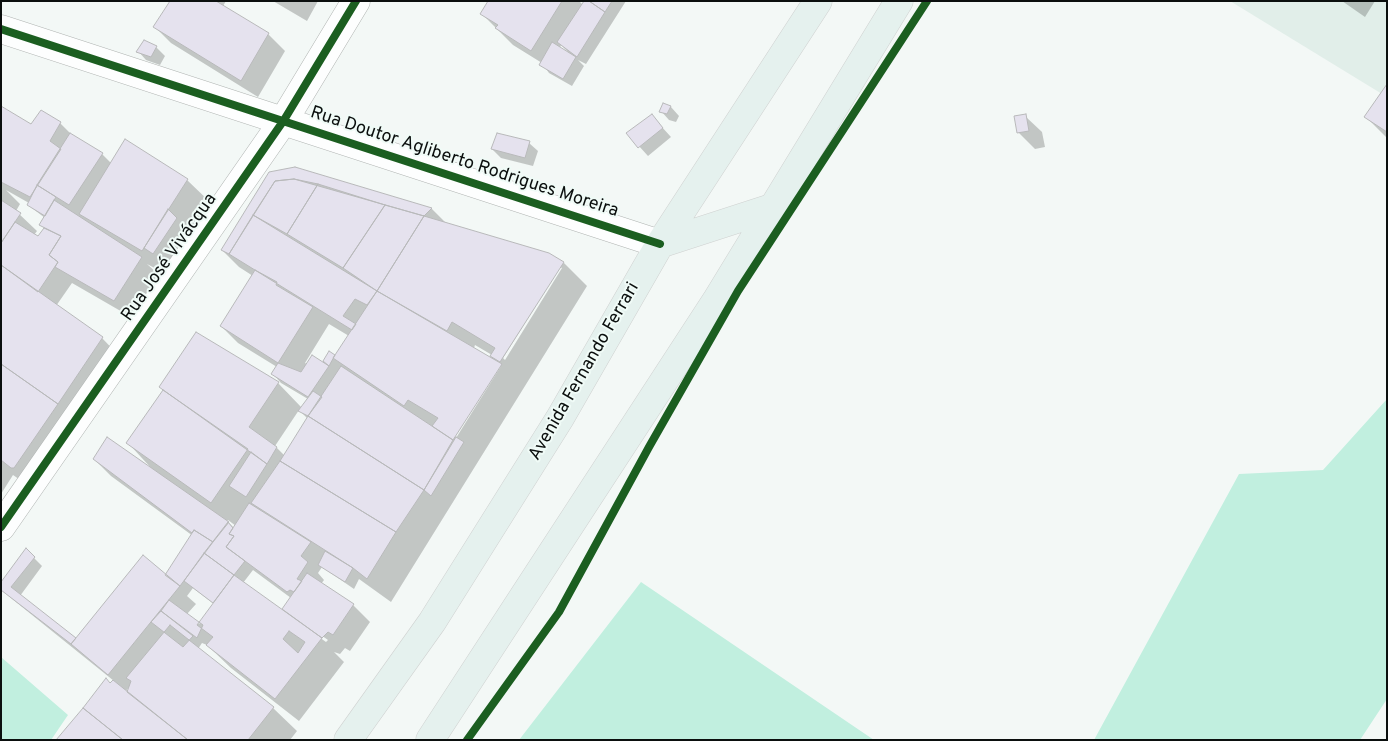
<!DOCTYPE html>
<html>
<head>
<meta charset="utf-8">
<style>
  body { margin:0 }
  #map { position:relative; width:1388px; height:741px; overflow:hidden; background:#f3f8f6; font-family:Overpass,sans-serif }
  canvas { display:block }
  .frame { position:absolute; inset:0; border:2px solid #0b0f0e; pointer-events:none }
</style>
</head>
<body>
<div id="map">
<canvas width="1388" height="741"></canvas>
<div class="frame"></div>
</div>
<script>
const g = document.querySelector('canvas').getContext('2d');
g.lineJoin = 'round';
function paint(path, color) { g.fillStyle = color; g.fill(path, 'evenodd'); }
const shape = rows => new Path2D(rows.map(r => 'M' + r).join(''));
function strokePath(path, color, width, dash) { g.strokeStyle = color; g.lineWidth = width; g.lineCap = dash ? 'butt' : 'round'; g.setLineDash(dash || []); g.stroke(path); }
function drawText(font, color, halo, rows, align = 'center') {
  g.font = font + ' Overpass,sans-serif'; g.lineWidth = 4; g.setLineDash([]); g.textBaseline = 'middle'; g.strokeStyle = halo; g.fillStyle = color; for (const [text, x, y, turn = 0] of rows) {
    g.save(); g.translate(x, y); g.rotate((+turn || 0) * Math.PI / 180); g.textAlign = isNaN(turn) ? turn : align; if (halo) g.strokeText(text, 0, 0); g.fillText(text, 0, 0); g.restore();
  }
}
paint(shape([
  [1230,1,1387,1,1387,97]
]), '#e1eee9');
paint(shape([
  [1387,399,1387,699,1360,740,1094,740,1239,474,1323,470],
  [641,582,874,740,519,740],
  [1,657,68,715,51,740,1,740]
]), '#c1efdf');
paint(shape([
  [171,1,226,1,223,6,268,34,285,51,258,97,171,43,155,27],
  [273,1,318,1,307,21],
  [490,1,579,1,583,5,589,1,626,1,586,64,578,60,584,66,572,86,549,73,542,63,513,45,482,14],
  [561,45,569,53,560,48],
  [1342,1,1375,1,1365,17],
  [156,47,165,56,160,65,146,60,138,51],
  [1387,86,1387,138,1366,117],
  [664,105,671,107,679,116,676,122,669,120,661,111],
  [1,108,32,126,60,123,74,137,102,154,111,163,187,180,211,203,166,274,147,264,158,274,131,317,72,283,56,306,102,338,125,362,36,491,13,475,1,494],
  [6,190,29,203,28,205,45,218,41,225,45,229,38,238,34,235,37,231,16,211,20,204],
  [651,115,671,137,648,156,628,134],
  [1025,116,1042,132,1045,147,1035,149,1018,132],
  [529,143,538,151,533,166,501,158,492,149],
  [295,169,432,209,447,224,549,254,564,263,587,286,391,602,359,579,354,589,322,567,318,573,324,580,321,584,353,605,370,622,350,651,345,648,340,654,334,652,344,662,299,721,231,668,207,645,202,643,198,649,273,708,297,731,290,740,58,740,114,681,1,590,26,550,42,566,20,596,76,640,166,576,193,536,111,476,94,459,153,470,128,443,164,391,160,387,278,383,302,408,308,399,281,383,273,374,277,367,238,343,221,326,253,276,239,267,222,250,270,174],
  [560,267,562,268,505,360,503,358],
  [329,324,349,336,335,357,330,353,323,362,312,356,307,364,305,363],
  [475,345,492,355,491,358,474,348],
  [499,364,501,366,456,438,454,436],
  [299,410,308,419,284,455,275,446],
  [228,520,236,526,234,528,227,521],
  [253,570,291,598,284,609,287,615,243,583],
  [193,588,214,604,199,624,187,614,196,604,187,596],
  [301,621,328,640,326,642,301,624],
  [131,685,128,694,125,692]
]), '#0003');
const building = shape([
  [170,1,216,1,269,33,241,81,153,27,170,1],
  [488,1,562,1,531,51,495,28,498,25,480,14,488,1],
  [584,1,589,1,605,12,577,57,557,42,584,1],
  [589,1,612,1,605,12,589,1],
  [144,40,157,46,151,57,136,52,144,40],
  [552,42,576,57,563,79,539,65,552,42],
  [1387,84,1387,132,1364,117,1387,84],
  [663,103,671,106,667,114,659,112,663,103],
  [1,106,31,124,41,110,61,122,50,141,61,149,30,197,1,182,1,106],
  [652,114,663,128,638,148,626,133,652,114],
  [1026,114,1029,131,1017,133,1014,116,1026,114],
  [70,133,103,153,69,205,37,185,70,133],
  [497,133,530,141,525,158,491,149,497,133],
  [125,139,188,179,142,251,79,214,125,139],
  [295,167,432,208,424,216,294,179,275,181,229,254,221,250,269,172,295,167],
  [294,179,318,184,287,234,253,215,275,181,294,179],
  [318,184,385,205,343,268,287,234,318,184],
  [37,185,56,197,45,216,27,205,37,185],
  [1,200,21,213,1,243,1,200],
  [54,200,142,257,114,301,55,267,58,262,49,255,61,236,39,225,54,200],
  [385,205,424,216,377,291,343,268,385,205],
  [168,209,177,218,153,254,144,248,168,209],
  [253,215,377,291,367,305,355,299,343,316,356,324,352,330,229,254,253,215],
  [424,216,549,253,564,262,500,362,490,356,495,348,452,322,447,331,377,291,424,216],
  [15,222,38,236,44,228,61,236,49,255,58,262,38,292,1,265,1,243,15,222],
  [1,265,103,337,58,404,1,364,1,265],
  [255,270,277,282,276,285,313,307,278,363,220,326,255,270],
  [377,291,502,364,453,440,432,426,438,418,408,400,404,406,333,358,377,291],
  [196,332,279,382,249,427,277,447,267,464,159,387,196,332],
  [329,351,335,355,329,366,323,361,329,351],
  [312,355,329,366,308,397,271,374,278,363,301,372,312,355],
  [1,364,58,404,14,468,11,468,1,460,1,364],
  [341,366,453,440,424,490,308,416,341,366],
  [163,390,248,449,211,503,126,443,163,390],
  [313,391,322,397,308,416,298,411,313,391],
  [308,416,424,490,396,532,280,461,308,416],
  [107,437,229,522,213,542,194,530,192,533,93,459,107,437],
  [456,437,464,442,431,496,424,490,456,437],
  [251,452,267,464,246,497,229,486,251,452],
  [280,461,396,532,367,579,353,568,251,503,280,461],
  [249,503,311,542,301,556,308,562,297,579,302,581,294,592,290,590,287,592,226,547,234,536,229,534,249,503],
  [228,522,233,528,229,534,234,536,226,547,245,561,234,575,204,553,228,522],
  [194,530,213,542,180,586,165,575,194,530],
  [26,548,35,557,11,587,76,638,71,644,1,590,1,582,26,548],
  [325,551,353,568,345,582,318,565,325,551],
  [204,553,234,575,213,603,184,581,204,553],
  [143,555,180,586,108,675,71,644,143,555],
  [307,573,354,604,333,635,328,632,322,638,282,609,307,573],
  [234,575,322,638,275,699,206,645,213,637,197,625,234,575],
  [169,600,203,625,197,638,161,611,169,600],
  [161,611,193,636,183,647,151,622,161,611],
  [170,625,274,707,248,740,188,740,127,692,131,681,126,678,170,625],
  [289,631,305,642,298,653,283,639,289,631],
  [106,678,110,683,113,680,188,740,123,740,83,708,106,678],
  [83,708,123,740,56,740,83,708]
]);
paint(building, '#e5e2ee');
strokePath(building, '#b8b9ba', 1);
const minor = shape([
  [1,29,660,244],
  [1,527,284,120,356,1]
]);
const primary = shape([
  [660,244,771,208],
  [348,740,432,622,560,418,660,244,818,1],
  [430,740,716,301,899,1]
]);
strokePath(minor, '#b0b4b2', 29);
strokePath(primary, '#cfd1d0', 29);
strokePath(minor, '#fdfefe', 28);
strokePath(primary, '#e5f1ee', 28);
strokePath(shape([
  [1,29,660,244],
  [1,527,284,120,356,1],
  [467,740,559,612,649,447,738,291,927,1]
]), '#1b5e20', 8);
drawText('18px', '#0b0f0e', '#f0fbf7', [
  ["Rua Doutor Agliberto Rodrigues Moreira",464,163,18],
  ["Rua José Vivácqua",170,258,-55],
  ["Avenida Fernando Ferrari",585,372,-60]
]);
</script>
</body>
</html>
